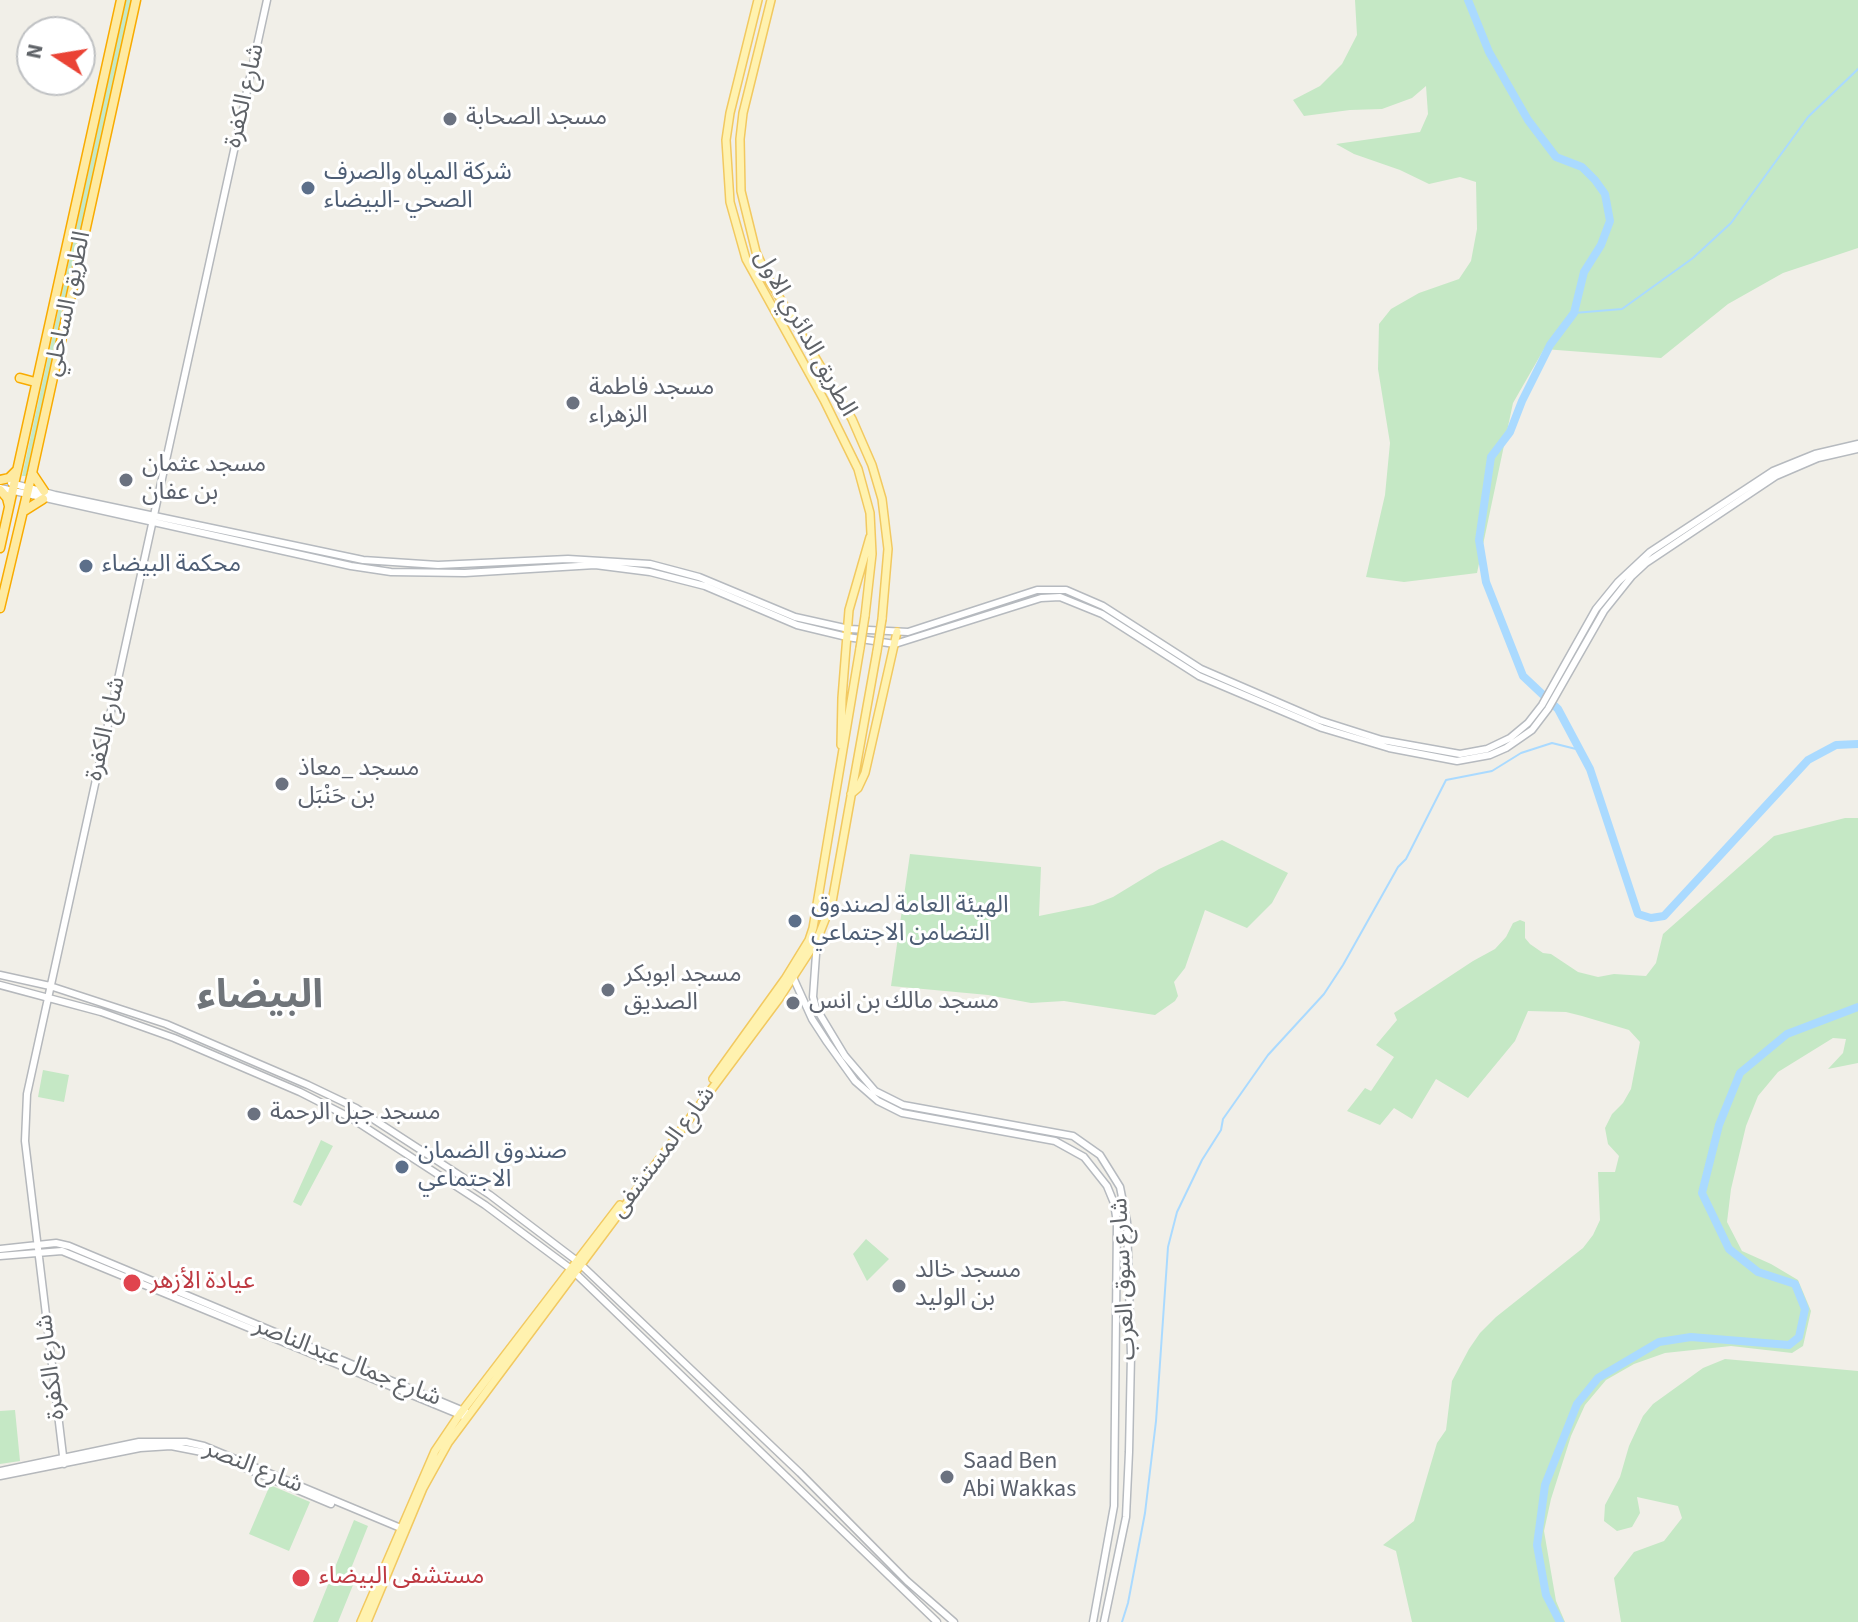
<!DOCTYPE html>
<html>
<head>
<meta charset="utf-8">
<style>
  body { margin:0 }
  #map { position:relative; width:1858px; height:1622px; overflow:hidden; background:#f1efe8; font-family:"Source Sans 3",sans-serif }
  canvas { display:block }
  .north { position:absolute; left:16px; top:16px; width:80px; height:80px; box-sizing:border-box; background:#fff; border:2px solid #bfc1c3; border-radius:50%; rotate:282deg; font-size:22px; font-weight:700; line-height:32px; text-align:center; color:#5f6368 }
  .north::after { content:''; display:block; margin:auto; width:28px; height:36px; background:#ea4335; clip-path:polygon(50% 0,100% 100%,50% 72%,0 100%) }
</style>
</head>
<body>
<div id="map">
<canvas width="1858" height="1622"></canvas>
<div class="north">N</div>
</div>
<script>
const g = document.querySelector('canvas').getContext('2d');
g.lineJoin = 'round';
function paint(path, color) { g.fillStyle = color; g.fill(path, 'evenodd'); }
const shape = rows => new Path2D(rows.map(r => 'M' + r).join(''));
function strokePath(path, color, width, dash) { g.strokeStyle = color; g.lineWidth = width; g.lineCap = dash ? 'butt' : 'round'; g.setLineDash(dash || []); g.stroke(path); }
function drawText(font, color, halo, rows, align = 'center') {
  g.font = font + ' "Source Sans 3","Noto Sans Arabic",sans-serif'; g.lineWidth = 6; g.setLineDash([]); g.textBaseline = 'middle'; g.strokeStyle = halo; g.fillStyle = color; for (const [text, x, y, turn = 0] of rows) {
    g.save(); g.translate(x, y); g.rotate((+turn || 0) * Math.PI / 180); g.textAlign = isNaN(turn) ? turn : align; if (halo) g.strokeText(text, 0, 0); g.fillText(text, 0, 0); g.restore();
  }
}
paint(shape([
  [126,0,133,0,26,476,22,476],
  [1355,0,1858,0,1858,248,1783,273,1728,304,1661,358,1544,349,1513,403,1477,573,1404,582,1366,577,1385,495,1390,443,1378,369,1379,324,1391,309,1419,293,1459,279,1471,261,1477,229,1476,182,1460,177,1429,184,1400,170,1354,154,1336,144,1420,132,1428,114,1426,86,1412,98,1382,109,1350,110,1304,116,1293,100,1320,86,1342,64,1357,35],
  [1845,818,1858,818,1858,1063,1828,1069,1843,1053,1846,1039,1833,1038,1778,1072,1758,1096,1746,1126,1731,1189,1727,1222,1742,1251,1771,1264,1798,1280,1811,1311,1803,1346,1792,1353,1731,1346,1665,1353,1634,1364,1606,1380,1585,1405,1571,1436,1551,1499,1544,1531,1556,1601,1565,1622,1412,1622,1396,1551,1383,1545,1414,1521,1437,1443,1446,1430,1452,1381,1469,1349,1480,1333,1496,1317,1583,1248,1593,1235,1600,1220,1598,1172,1615,1172,1619,1156,1608,1144,1605,1128,1612,1114,1623,1103,1631,1089,1640,1042,1629,1030,1582,1016,1566,1012,1528,1011,1515,1041,1468,1098,1436,1079,1412,1119,1394,1108,1380,1125,1347,1111,1365,1088,1371,1091,1394,1057,1376,1045,1397,1020,1394,1013,1473,961,1495,949,1506,937,1513,923,1520,920,1525,922,1525,938,1530,944,1543,953,1551,954,1578,972,1598,977,1614,974,1646,976,1656,963,1663,934,1774,836],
  [1222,840,1288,873,1272,903,1247,928,1205,910,1185,968,1174,982,1178,996,1175,1001,1155,1015,1064,1001,1031,1003,988,995,891,986,910,854,1041,867,1039,916,1093,905,1113,897,1159,869],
  [43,1070,69,1075,64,1102,38,1097],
  [321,1140,333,1146,301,1206,293,1202],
  [866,1239,889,1259,867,1281,853,1254],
  [1725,1359,1858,1371,1858,1622,1621,1622,1614,1578,1634,1552,1664,1541,1682,1518,1678,1506,1637,1497,1640,1513,1632,1527,1617,1531,1604,1521,1605,1505,1620,1477,1629,1446,1643,1416,1653,1404,1703,1368],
  [15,1410,20,1461,0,1464,0,1411],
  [270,1485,310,1502,289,1551,249,1534],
  [354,1520,368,1526,346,1581,353,1585,338,1622,313,1622]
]), '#c5e8c5');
strokePath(shape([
  [1574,313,1622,309,1693,258,1731,223,1808,117,1858,69],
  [1122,1622,1128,1603,1145,1513,1156,1421,1168,1247,1177,1212,1202,1160,1221,1130,1223,1119,1268,1055,1324,994,1343,965,1398,867,1406,859,1446,780,1492,771,1521,753,1552,743,1580,750]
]), '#aadaff', 2);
strokePath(shape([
  [1468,0,1489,52,1528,120,1556,157,1582,167,1595,180,1605,194,1610,221,1601,245,1584,272,1574,313,1550,345,1522,401,1510,432,1491,457,1479,540,1486,582,1523,676,1558,709,1590,769,1638,914,1651,918,1664,916,1808,760,1836,745,1858,744],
  [1560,1622,1546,1595,1537,1545,1545,1485,1577,1404,1598,1378,1659,1342,1691,1337,1789,1345,1799,1337,1805,1309,1795,1284,1758,1272,1729,1249,1702,1193,1719,1125,1740,1073,1787,1034,1858,1007]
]), '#aadaff', 8);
const tertiary = shape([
  [0,975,50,986,166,1024,308,1085,356,1108,490,1195,577,1261,800,1473,907,1581,954,1622],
  [0,985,101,1012,174,1038,300,1092,351,1118,485,1205,571,1269,937,1622],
  [0,1249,56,1243,69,1246,466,1412],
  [0,1256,62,1251,463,1416],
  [64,1464,25,1141,27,1094,267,0],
  [0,1471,139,1442,186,1442,204,1446,403,1529],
  [0,1476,140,1448,171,1446,212,1454,331,1504]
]);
const secondary = shape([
  [11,483,55,495,363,560,438,565,568,559,650,564,699,577,795,617,849,629,908,632,1037,590,1066,590,1103,606,1201,669,1319,720,1382,740,1460,754,1487,749,1510,738,1528,723,1542,705,1596,609,1618,582,1650,552,1773,471,1815,454,1858,444],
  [0,488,351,566,391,572,465,573,595,565,650,572,705,586,797,625,847,637,895,644,1041,598,1060,597,1102,614,1199,676,1322,728,1389,748,1457,761,1490,755,1506,748,1532,730,1548,709,1604,611,1632,576,1646,563,1776,476,1818,458,1858,449],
  [817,940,813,997,816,1008,845,1056,875,1091,903,1105,1073,1136,1100,1155,1120,1187,1127,1222,1131,1355,1129,1452,1126,1517,1104,1622],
  [792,975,812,1019,827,1042,855,1081,878,1101,902,1113,1055,1141,1084,1157,1107,1186,1114,1203,1117,1223,1114,1506,1093,1622]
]);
const primary = shape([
  [758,0,730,113,726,140,730,202,746,259,824,400,858,469,870,513,872,554,865,616],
  [771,0,743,113,740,139,741,191,756,252,769,280,852,419,872,465,882,499,888,549,882,619],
  [841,745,842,698,849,610,870,537],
  [851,794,858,788,865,773,897,632],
  [713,1079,785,979,809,940,813,928,860,648],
  [361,1622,435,1451,460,1414,620,1205],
  [367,1622,423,1488,448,1443,778,1000,817,940,832,902,877,651]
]);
const trunk = shape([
  [20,378,35,382],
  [32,473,44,491],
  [0,480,9,478,17,470],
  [0,490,7,498,9,506],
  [24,511,43,499],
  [0,548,121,0],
  [0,608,32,473,136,0]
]);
strokePath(tertiary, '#b5b8bc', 9);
strokePath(secondary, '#b6babf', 9);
strokePath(primary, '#f2c960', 10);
strokePath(trunk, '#f9ab00', 11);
strokePath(tertiary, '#fff', 6);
strokePath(secondary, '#fff', 6);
strokePath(primary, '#fff2af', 7);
strokePath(trunk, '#feeaa1', 8);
const primaryBridge = shape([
  [860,648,865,616],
  [877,651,882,619]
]);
strokePath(primaryBridge, '#f2c960', 10, []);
strokePath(primaryBridge, '#fff2af', 7);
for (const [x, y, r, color] of [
  [450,119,8,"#6b7280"],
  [308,188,8,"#5c6f8a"],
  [573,403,8,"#6b7280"],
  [126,480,8,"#6b7280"],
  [86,566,8,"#5c6f8a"],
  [282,784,8,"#6b7280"],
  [795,921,8,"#5c6f8a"],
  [608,990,8,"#6b7280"],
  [793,1003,8,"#6b7280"],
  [254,1114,8,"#6b7280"],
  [402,1167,8,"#5c6f8a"],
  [132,1283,10,"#e0444e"],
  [899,1286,8,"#6b7280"],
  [947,1477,8,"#6b7280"],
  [301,1578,10,"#e0444e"]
]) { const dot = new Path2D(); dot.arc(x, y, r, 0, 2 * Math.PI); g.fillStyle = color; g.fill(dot); strokePath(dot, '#fff', 3); }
drawText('24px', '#5f6368', '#fff', [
  ["شارع الكفرة",246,96,-77],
  ["الطريق الساحلي",69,304,-78],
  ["الطريق الدائري الاول",804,334,61],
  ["شارع الكفرة",107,729,-77],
  ["شارع المستشفى",664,1153,-53],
  ["شارع سوق العرب",1125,1279,-93],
  ["شارع جمال عبدالناصر",347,1363,22],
  ["شارع الكفرة",52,1367,-97],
  ["شارع النصر",253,1468,22]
]);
drawText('24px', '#5b616d', '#fff', [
  ["مسجد الصحابة",466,119],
  ["مسجد فاطمة",589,389],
  ["الزهراء",589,417],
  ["مسجد عثمان",142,466],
  ["بن عفان",142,494],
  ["مسجد _معاذ",298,770],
  ["بن حَنْبَل",298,798],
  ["مسجد ابوبكر",624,976],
  ["الصديق",624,1004],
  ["مسجد مالك بن انس",809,1003],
  ["مسجد جبل الرحمة",270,1114],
  ["مسجد خالد",915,1272],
  ["بن الوليد",915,1300],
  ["Saad Ben",963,1463],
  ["Abi Wakkas",963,1491]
], 'left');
drawText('24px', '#4e5e75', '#fff', [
  ["شركة المياه والصرف",324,174],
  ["الصحي -البيضاء",324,202],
  ["محكمة البيضاء",102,566],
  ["الهيئة العامة لصندوق",811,907],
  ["التضامن الاجتماعي",811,935],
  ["صندوق الضمان",418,1153],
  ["الاجتماعي",418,1181]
], 'left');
drawText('24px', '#be3a42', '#fff', [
  ["عيادة الأزهر",150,1283],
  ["مستشفى البيضاء",319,1578]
], 'left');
drawText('bold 40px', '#70757a', '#fff', [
  ["البيضاء",260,998]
]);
</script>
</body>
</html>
